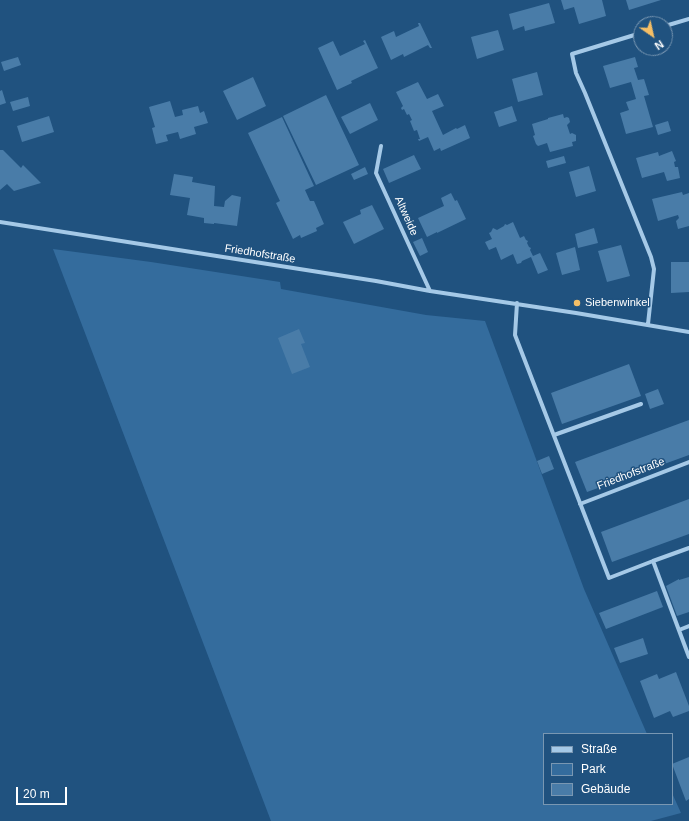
<!DOCTYPE html>
<html>
<head>
<meta charset="utf-8">
<style>
  body { margin:0 }
  #map { position:relative; width:689px; height:821px; overflow:hidden; background:#20527f; font-family:Helvetica,sans-serif }
  canvas { display:block }
  .legend { position:absolute; left:543px; top:733px; width:130px; height:72px; box-sizing:border-box; background:#20527f; border:1px solid #7997b2; margin:0; padding:5px 7px; list-style:none; font-size:12px; color:#fff }
  .legend li { display:flex; align-items:center; gap:8px; height:20px }
  .legend b { width:20px; border:1px solid #7997b2 }
  .north { position:absolute; left:633px; top:16px; width:40px; height:40px; box-sizing:border-box; background:#20527f; border:1px solid #7997b2; border-radius:50%; rotate:146deg; font-size:11px; font-weight:700; line-height:16px; text-align:center; color:#fff }
  .north::after { content:''; display:block; margin:auto; width:14px; height:18px; background:#f4be66; clip-path:polygon(50% 0,100% 100%,50% 72%,0 100%) }
  .scale { position:absolute; left:16px; top:787px; width:51px; height:18px; box-sizing:border-box; border:2px solid #fff; border-top:0; padding-left:5px; font-size:12px; line-height:14px; white-space:nowrap; color:#fff; -webkit-text-stroke:3px #20527f; paint-order:stroke }
</style>
</head>
<body>
<div id="map">
<canvas width="689" height="821"></canvas>
<ul class="legend">
<li><b style="height:5px;background:#a5c9e7"></b>Straße</li>
<li><b style="height:11px;background:#346c9d"></b>Park</li>
<li><b style="height:11px;background:#497ca8"></b>Gebäude</li>
</ul>
<div class="north">N</div>
<div class="scale">20 m</div>
</div>
<script>
const g = document.querySelector('canvas').getContext('2d');
g.lineJoin = 'round';
function paint(path, color) { g.fillStyle = color; g.fill(path, 'evenodd'); }
const shape = rows => new Path2D(rows.map(r => 'M' + r).join(''));
function strokePath(path, color, width, dash) { g.strokeStyle = color; g.lineWidth = width; g.lineCap = dash ? 'butt' : 'round'; g.setLineDash(dash || []); g.stroke(path); }
function drawText(font, color, halo, rows, align = 'center') {
  g.font = font + ' Helvetica,sans-serif'; g.lineWidth = 3; g.setLineDash([]); g.textBaseline = 'middle'; g.strokeStyle = halo; g.fillStyle = color; for (const [text, x, y, turn = 0] of rows) {
    g.save(); g.translate(x, y); g.rotate((+turn || 0) * Math.PI / 180); g.textAlign = isNaN(turn) ? turn : align; if (halo) g.strokeText(text, 0, 0); g.fillText(text, 0, 0); g.restore();
  }
}
paint(shape([
  [53,249,151,262,280,282,281,289,426,315,485,321,584,589,647,734,544,734,544,804,672,804,672,793,681,813,651,821,271,821]
]), '#346c9d');
paint(shape([
  [561,0,602,0,606,16,579,24,574,7,564,10],
  [626,0,661,0,629,10],
  [549,3,555,23,525,31,524,26,513,30,509,14],
  [418,23,420,23,432,48,430,48,428,45,404,57,403,54,391,60,381,37,394,31,396,37,419,26],
  [498,30,504,50,477,59,471,37],
  [365,40,378,68,351,81,352,83,337,90,318,48,333,41,340,56,365,44,363,41],
  [18,57,21,65,4,71,1,62],
  [635,57,638,67,634,68,638,80,644,79,649,95,644,96,653,127,626,134,620,113,629,110,626,102,636,99,631,82,610,88,603,66],
  [537,72,543,95,518,102,512,79],
  [253,77,266,106,237,120,223,91],
  [418,82,427,99,438,94,444,106,432,111,443,135,456,128,457,129,465,125,470,138,441,151,440,148,434,151,428,137,419,141,418,139,420,139,417,130,414,131,410,121,412,120,409,114,407,115,404,109,402,110,401,108,403,106,396,92],
  [2,90,6,103,0,105,0,91],
  [326,95,359,165,316,185,283,116],
  [28,97,30,106,13,111,10,102],
  [170,101,175,117,183,115,182,110,198,106,200,113,204,111,208,123,194,127,196,134,180,139,178,132,166,135,168,141,156,144,152,128,155,127,149,107],
  [370,103,378,120,350,134,341,117],
  [512,106,517,121,499,127,494,112],
  [563,114,564,118,567,117,569,118,570,122,567,125,570,134,572,133,576,135,576,141,572,142,573,146,550,152,547,143,538,146,536,144,533,136,535,135,532,124,548,119,548,118],
  [49,116,54,132,22,142,17,126],
  [282,117,314,186,305,190,310,201,314,201,324,224,316,228,317,231,301,238,300,235,293,239,276,203,280,201,248,133],
  [668,121,671,131,658,135,655,125],
  [0,150,3,150,21,168,23,165,41,183,14,191,7,184,0,190],
  [672,151,676,161,674,162,675,167,678,167,680,178,667,181,664,172,642,178,636,158,658,152,659,156],
  [414,155,421,169,389,183,383,169],
  [564,156,566,163,548,168,546,161],
  [589,166,596,191,576,197,569,172],
  [365,167,368,174,354,180,351,174],
  [174,174,193,177,192,182,215,186,214,206,224,207,225,201,232,195,241,197,237,226,214,223,214,224,204,223,204,218,187,215,190,198,170,195],
  [682,192,683,195,689,193,689,226,678,229,676,221,679,218,678,215,658,221,652,199],
  [451,193,455,201,457,200,466,219,437,233,437,232,427,237,418,218,444,206,441,198],
  [372,205,384,229,354,244,343,222,361,214,360,210],
  [513,222,520,238,524,236,526,240,528,241,527,243,529,247,531,248,530,250,533,256,540,253,548,270,538,274,531,257,522,261,521,263,517,264,513,254,501,260,496,247,489,250,485,242,492,239,489,233,491,232,493,228,497,230,504,226,505,224,507,225],
  [594,228,598,243,578,248,575,234],
  [422,238,428,252,420,256,413,242],
  [621,245,630,276,607,282,598,251],
  [575,247,580,270,562,275,556,253],
  [671,262,689,262,689,292,671,293],
  [299,329,305,343,301,344,310,367,292,374,278,338],
  [629,364,641,396,562,424,551,393],
  [658,389,664,404,650,409,645,394],
  [689,420,689,455,587,492,575,462],
  [549,456,554,469,542,474,537,461],
  [689,499,689,534,612,562,601,532],
  [689,577,689,612,677,616,666,586,679,579,679,580],
  [657,591,663,607,606,629,599,613],
  [643,638,648,654,620,663,614,648],
  [676,672,689,706,689,711,673,717,670,711,654,718,640,681,657,674,659,679],
  [689,757,689,799,686,801,672,764]
]), '#497ca8');
strokePath(shape([
  [665,26,689,19],
  [641,33,572,54,576,73,585,93,651,257,654,269,648,324],
  [381,146,376,173,430,291],
  [0,222,376,281,430,291,576,313,689,332],
  [517,303,515,335,609,578,653,561,689,657],
  [554,435,641,404],
  [580,504,689,462],
  [653,561,689,548],
  [679,630,689,626]
]), '#a5c9e7', 4);
for (const [x, y, r, color] of [
  [577,303,4,"#f4be66"]
]) { const dot = new Path2D(); dot.arc(x, y, r, 0, 2 * Math.PI); g.fillStyle = color; g.fill(dot); strokePath(dot, '#20527f', 1.5); }
drawText('11px', '#fff', '#20527f', [
  ["Altweide",406,216,66],
  ["Friedhofstraße",260,254,9],
  ["Friedhofstraße",631,474,-21]
]);
drawText('11px', '#fff', '#20527f', [
  ["Siebenwinkel",585,303]
], 'left');
</script>
</body>
</html>
